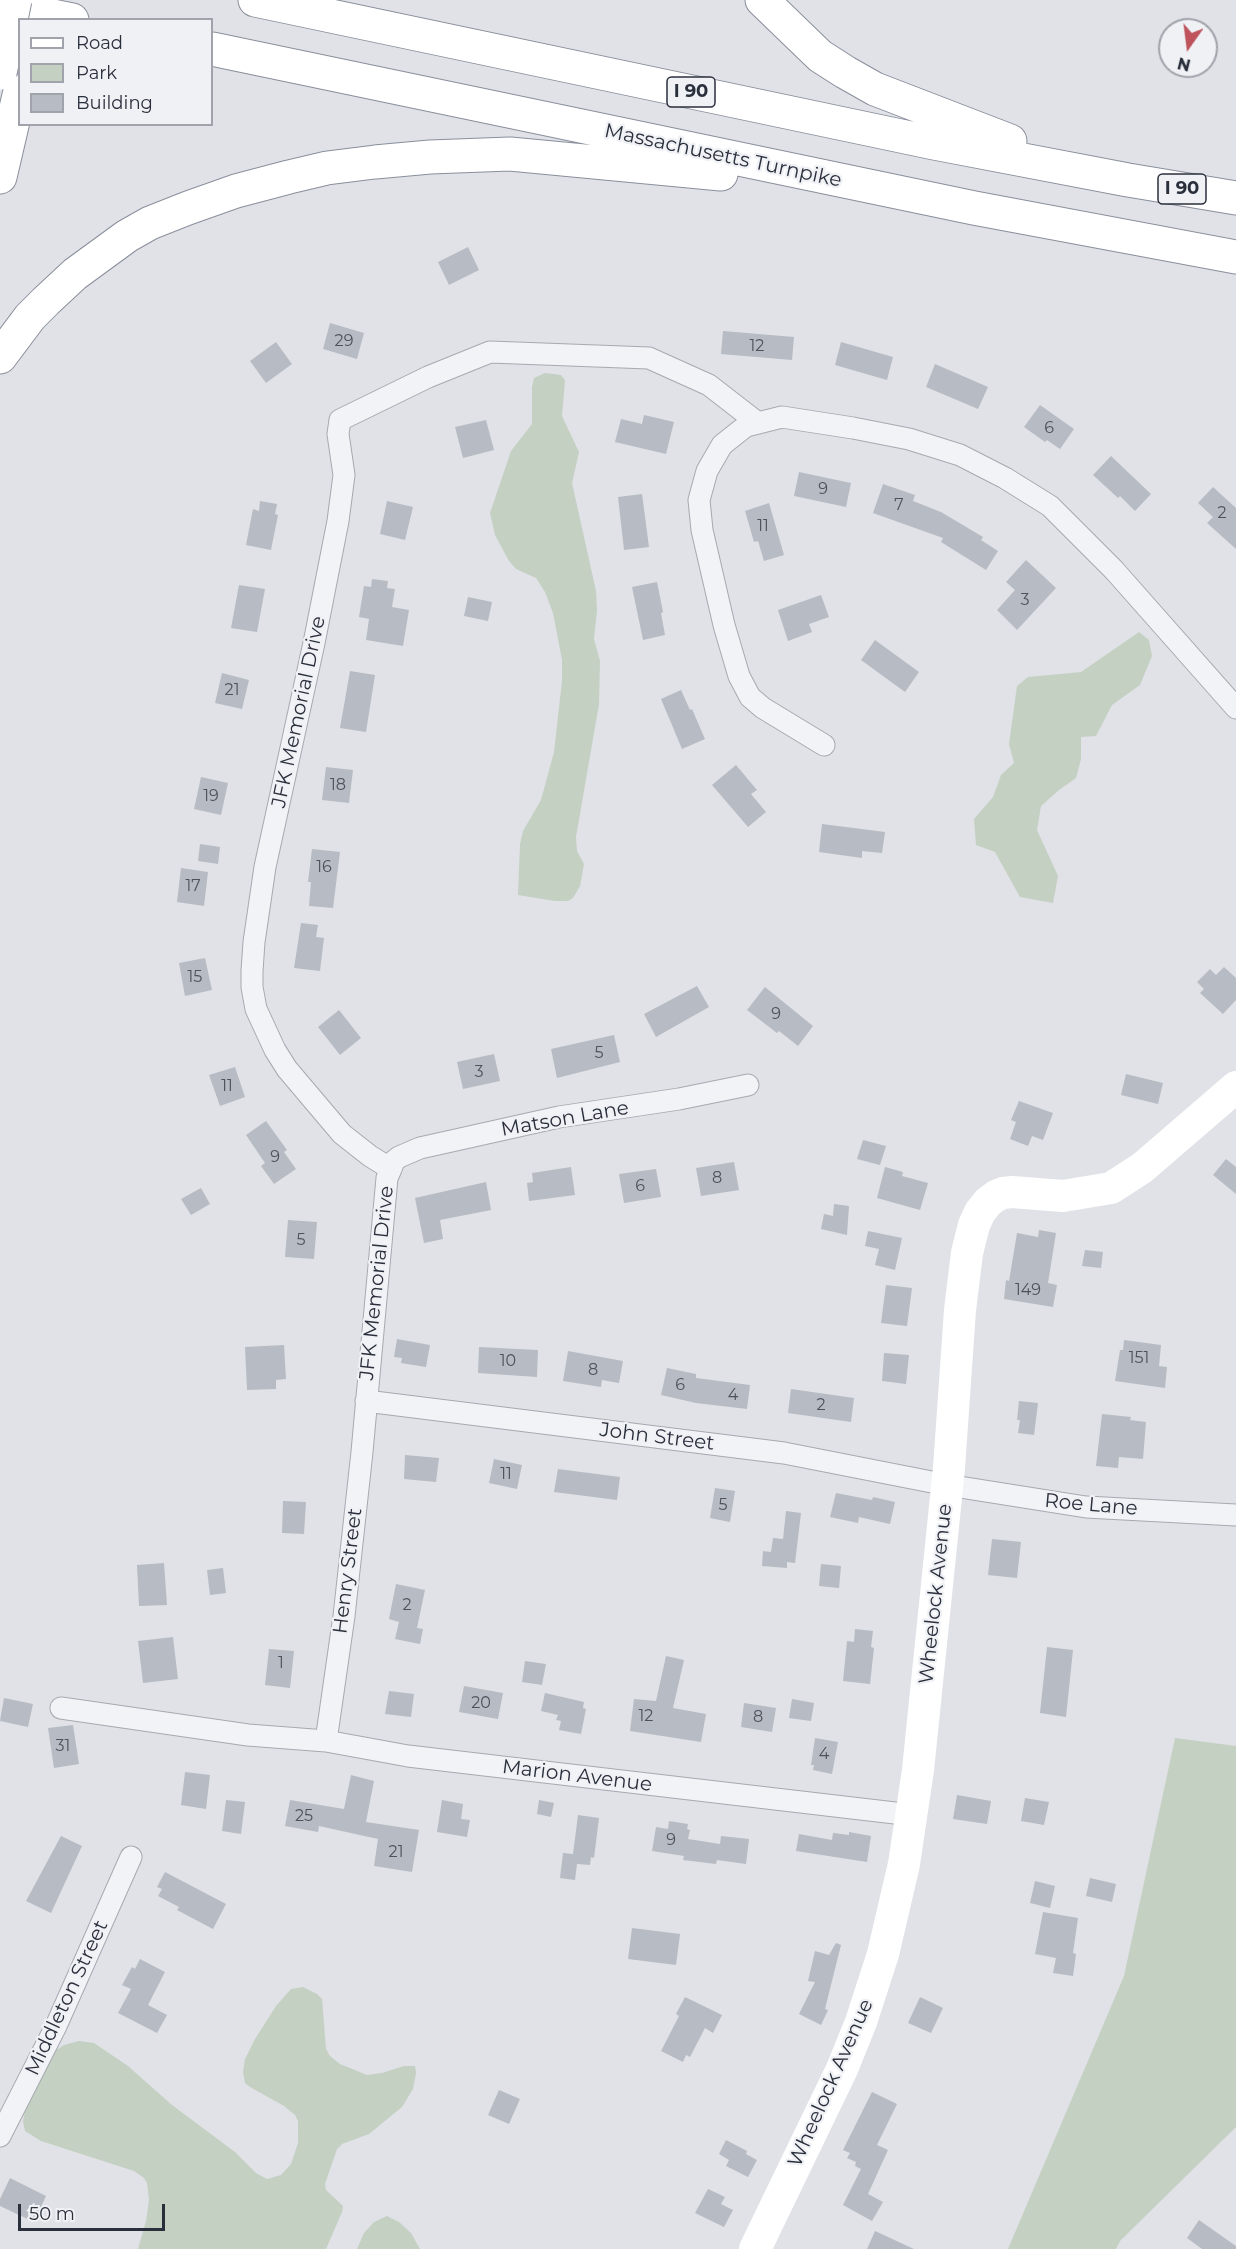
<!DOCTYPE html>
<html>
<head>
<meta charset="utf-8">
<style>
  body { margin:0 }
  #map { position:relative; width:1236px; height:2249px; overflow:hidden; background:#e0e2e7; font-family:Montserrat,sans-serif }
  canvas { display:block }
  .legend { position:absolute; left:18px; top:18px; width:195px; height:108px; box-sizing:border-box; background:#eff1f5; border:2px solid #a0a3ab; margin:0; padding:8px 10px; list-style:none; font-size:18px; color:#2a2f3c }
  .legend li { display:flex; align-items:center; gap:12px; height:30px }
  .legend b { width:30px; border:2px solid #a0a3ab }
  .north { position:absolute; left:1158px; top:18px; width:60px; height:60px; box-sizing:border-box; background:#eff1f5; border:2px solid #a0a3ab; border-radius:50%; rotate:194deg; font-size:16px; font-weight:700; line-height:24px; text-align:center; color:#2a2f3c }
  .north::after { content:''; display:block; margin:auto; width:21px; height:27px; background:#be535b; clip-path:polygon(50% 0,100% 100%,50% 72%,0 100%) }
  .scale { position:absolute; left:18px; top:2204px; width:147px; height:27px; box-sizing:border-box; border:3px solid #2a2f3c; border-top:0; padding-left:8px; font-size:18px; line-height:21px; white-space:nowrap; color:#2a2f3c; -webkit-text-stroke:4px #eff1f5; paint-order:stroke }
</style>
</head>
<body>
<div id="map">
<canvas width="1236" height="2249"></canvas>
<ul class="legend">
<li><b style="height:8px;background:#fff"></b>Road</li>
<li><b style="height:16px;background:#c4d0c2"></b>Park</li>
<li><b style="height:16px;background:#b7bbc3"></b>Building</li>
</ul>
<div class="north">N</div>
<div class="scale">50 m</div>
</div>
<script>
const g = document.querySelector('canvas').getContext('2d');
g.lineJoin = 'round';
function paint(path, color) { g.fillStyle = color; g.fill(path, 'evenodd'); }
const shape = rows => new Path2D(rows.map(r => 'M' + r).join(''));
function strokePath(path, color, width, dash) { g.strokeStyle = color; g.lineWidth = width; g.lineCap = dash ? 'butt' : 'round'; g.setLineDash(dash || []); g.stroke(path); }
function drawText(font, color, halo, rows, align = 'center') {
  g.font = font + ' Montserrat,sans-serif'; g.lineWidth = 4.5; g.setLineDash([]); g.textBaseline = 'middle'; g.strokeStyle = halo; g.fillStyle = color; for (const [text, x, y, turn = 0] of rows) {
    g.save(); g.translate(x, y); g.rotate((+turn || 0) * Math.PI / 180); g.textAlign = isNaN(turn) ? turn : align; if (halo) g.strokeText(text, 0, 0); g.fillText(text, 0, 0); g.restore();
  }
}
paint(shape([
  [545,373,561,375,565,380,562,416,579,452,572,483,596,591,597,611,594,639,600,661,599,704,576,837,577,851,584,864,580,886,573,898,568,901,555,901,518,895,520,844,523,831,541,800,554,752,562,681,562,660,553,613,545,592,536,578,516,569,509,561,495,535,490,513,511,451,532,424,532,387,534,378],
  [1139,632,1149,640,1152,656,1140,685,1112,705,1096,736,1081,737,1081,759,1076,778,1059,790,1041,806,1037,830,1058,876,1053,903,1020,897,995,852,976,845,974,819,993,797,1001,775,1014,763,1009,744,1017,686,1028,677,1081,672],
  [1175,1738,1236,1746,1236,2127,1120,2241,1116,2249,1008,2249,1124,1976],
  [303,1987,317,1994,322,1999,326,2049,330,2056,340,2064,367,2075,382,2073,404,2066,415,2066,416,2073,413,2089,402,2107,369,2134,342,2144,337,2149,325,2184,326,2190,343,2206,342,2212,326,2249,138,2249,146,2221,149,2200,147,2183,144,2178,134,2171,41,2141,25,2131,23,2121,27,2100,52,2053,64,2045,79,2041,94,2043,128,2066,172,2105,235,2152,256,2173,267,2179,281,2175,291,2164,298,2143,298,2121,295,2115,284,2106,250,2087,245,2083,243,2072,245,2059,255,2039,276,2006,291,1989],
  [387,2216,399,2222,411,2233,420,2249,357,2249,364,2233,374,2222]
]), '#c4d0c2');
paint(shape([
  [468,247,479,270,449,285,438,262],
  [330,323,364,333,357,359,323,349],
  [723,331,794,337,792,360,721,354],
  [276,342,292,364,266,383,250,361],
  [841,342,893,357,887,380,835,365],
  [935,364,988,387,978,409,926,387],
  [1040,405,1074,429,1060,449,1047,440,1045,442,1024,427],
  [644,415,674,422,666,454,615,442,621,419,642,424],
  [486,420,494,450,463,458,455,427],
  [1111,456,1151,494,1135,511,1120,496,1118,498,1093,475],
  [799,472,851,483,846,507,794,496],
  [883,484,915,495,913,501,941,512,983,537,981,540,998,551,986,570,941,542,943,538,873,513],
  [1213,487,1236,508,1236,549,1207,523,1213,517,1198,503],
  [642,494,649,547,624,550,618,497],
  [260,501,277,504,275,514,278,515,271,550,246,545,253,509,259,511],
  [387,501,413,507,405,540,380,534],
  [769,503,784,555,764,561,758,541,754,542,745,511],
  [1026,560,1056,588,1017,630,997,610,1015,590,1006,582],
  [372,579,388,581,387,588,395,589,392,607,409,610,403,646,366,640,369,619,359,617,364,586,371,587],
  [657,582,663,612,661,613,665,635,643,640,632,587],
  [239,585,265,589,257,632,231,628],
  [821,595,829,617,809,624,812,632,788,641,778,610],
  [468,597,492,602,488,621,464,616],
  [875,640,919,672,905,692,861,660],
  [350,671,375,675,366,732,340,728],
  [222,673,249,680,242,709,215,703],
  [681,690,690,710,692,709,705,739,682,749,661,699],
  [736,765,757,790,751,794,766,812,748,827,712,785],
  [326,767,353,770,349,803,322,800],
  [201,777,228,783,221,815,194,809],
  [822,824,885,832,882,853,862,851,862,858,819,852],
  [200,844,220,847,218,864,198,861],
  [312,849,340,852,333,908,309,906,311,882,308,882],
  [181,868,208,872,204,906,177,902],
  [301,923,318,925,316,937,324,938,320,971,294,968],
  [205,958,212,990,185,996,179,963],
  [1224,967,1236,978,1236,1000,1223,1014,1200,993,1204,989,1197,982,1210,969,1216,975],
  [697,986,709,1007,656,1037,644,1014],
  [765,987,813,1026,798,1046,779,1031,777,1033,747,1010],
  [339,1010,361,1038,340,1055,318,1027],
  [614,1035,620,1062,557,1078,551,1049],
  [494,1054,500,1081,463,1089,457,1062],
  [235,1067,245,1097,220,1106,209,1075],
  [1126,1074,1163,1083,1158,1104,1121,1095],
  [1019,1101,1053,1113,1043,1140,1032,1136,1028,1146,1010,1139,1016,1122,1011,1120],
  [266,1121,287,1150,284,1152,296,1169,274,1184,261,1166,265,1163,246,1135],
  [863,1140,886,1146,880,1165,857,1159],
  [1226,1159,1236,1167,1236,1194,1213,1175],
  [734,1162,739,1190,701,1196,696,1168],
  [571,1167,575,1195,529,1201,527,1183,533,1182,532,1173],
  [885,1167,903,1172,902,1176,928,1183,920,1210,877,1198],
  [656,1169,661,1197,624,1203,619,1174],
  [486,1182,491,1210,440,1220,443,1239,424,1243,415,1198],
  [201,1188,210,1204,191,1215,181,1199],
  [834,1204,849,1206,847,1235,821,1229,824,1214,833,1216],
  [288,1220,317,1222,314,1259,285,1257],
  [1039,1230,1056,1233,1048,1283,1057,1285,1053,1307,1004,1299,1006,1280,1009,1281,1017,1233,1038,1237],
  [868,1231,902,1238,895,1270,875,1265,879,1249,865,1246],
  [1085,1250,1103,1252,1101,1268,1082,1266],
  [886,1285,912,1288,907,1326,881,1323],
  [397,1339,430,1345,426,1367,401,1363,402,1358,394,1357],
  [1124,1340,1161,1345,1159,1366,1167,1367,1165,1388,1115,1381,1120,1350,1123,1350],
  [284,1345,286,1379,276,1380,276,1389,247,1390,245,1347],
  [479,1347,538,1350,537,1377,478,1373],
  [568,1351,623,1361,619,1383,602,1380,601,1387,563,1381],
  [884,1353,909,1355,906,1384,882,1381],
  [667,1368,696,1374,696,1378,750,1385,747,1409,696,1403,661,1395],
  [791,1389,854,1398,851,1422,788,1413],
  [1019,1401,1038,1403,1034,1435,1018,1433,1020,1420,1017,1420],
  [1102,1414,1131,1417,1130,1420,1146,1422,1143,1459,1119,1457,1118,1468,1096,1466],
  [405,1455,439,1458,436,1482,404,1479],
  [494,1459,522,1465,517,1489,489,1483],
  [558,1469,620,1477,617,1500,554,1492],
  [715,1488,735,1491,730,1522,710,1518],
  [836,1493,872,1500,873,1497,895,1502,890,1524,859,1517,858,1523,830,1517],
  [283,1501,306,1502,304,1534,282,1533],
  [786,1511,801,1513,795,1563,787,1562,787,1568,762,1566,763,1551,771,1552,773,1538,783,1539],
  [992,1539,1021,1542,1017,1578,988,1575],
  [164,1563,167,1605,139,1606,137,1565],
  [821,1564,841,1566,839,1588,819,1586],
  [223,1568,226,1593,210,1595,207,1570],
  [396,1584,425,1590,417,1628,423,1629,420,1644,395,1639,399,1622,389,1619],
  [855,1629,873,1631,871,1647,874,1648,870,1684,843,1681,847,1641,854,1642],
  [173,1637,178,1679,143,1683,138,1641],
  [1047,1647,1073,1650,1066,1717,1040,1713],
  [269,1649,294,1651,290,1688,265,1685],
  [666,1656,684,1660,673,1708,706,1714,701,1742,630,1731,634,1699,656,1701],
  [525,1661,546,1664,542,1685,522,1682],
  [464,1686,503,1693,498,1719,459,1712],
  [389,1691,414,1694,411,1717,385,1714],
  [545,1693,584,1702,583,1708,586,1709,581,1734,559,1730,561,1721,556,1720,558,1715,541,1711],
  [4,1698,33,1704,28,1727,0,1721],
  [792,1699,814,1703,811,1721,789,1718],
  [744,1703,776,1708,772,1732,741,1727],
  [73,1725,79,1764,54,1768,48,1728],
  [815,1738,838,1742,832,1774,813,1770,814,1765,811,1765],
  [185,1772,210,1775,206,1809,181,1805],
  [351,1775,374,1781,366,1822,419,1830,412,1872,374,1866,378,1839,319,1826,318,1832,285,1826,290,1800,344,1809],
  [957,1795,991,1801,987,1824,953,1819],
  [1025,1798,1049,1802,1044,1825,1021,1821],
  [226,1800,245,1802,241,1834,222,1831],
  [442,1800,463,1804,461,1819,470,1820,467,1837,437,1832],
  [539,1800,554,1803,551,1817,537,1814],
  [578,1815,599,1818,594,1858,591,1857,590,1865,577,1864,575,1880,560,1878,563,1853,573,1854],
  [669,1821,688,1824,687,1829,690,1830,688,1839,720,1844,721,1836,749,1839,746,1864,717,1860,716,1864,683,1860,684,1856,652,1851,656,1827,668,1829],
  [849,1832,871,1836,867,1862,796,1851,799,1834,832,1840,833,1833,849,1835],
  [61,1836,82,1846,51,1913,26,1901],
  [165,1872,226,1904,213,1929,177,1910,179,1907,158,1896,162,1889,157,1887],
  [1090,1878,1116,1884,1112,1902,1086,1896],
  [1035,1881,1055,1886,1050,1908,1030,1903],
  [1043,1912,1078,1918,1073,1953,1076,1954,1073,1976,1053,1973,1056,1958,1035,1954],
  [632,1928,680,1934,676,1965,628,1959],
  [836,1943,841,1945,825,2009,828,2010,821,2025,799,2014,815,1982,808,1981,815,1951,829,1955],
  [140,1959,165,1972,148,2005,167,2015,157,2033,118,2013,131,1989,122,1985,132,1967,135,1969],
  [685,1997,722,2015,713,2033,705,2028,690,2057,686,2055,683,2062,661,2051,679,2016,676,2014],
  [920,1997,943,2008,931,2033,908,2023],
  [499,2090,520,2099,509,2124,488,2115],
  [872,2092,897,2104,877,2145,888,2150,868,2194,883,2202,872,2221,843,2205,861,2169,855,2166,856,2162,847,2158,850,2153,843,2150],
  [726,2140,747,2151,746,2154,757,2160,748,2177,726,2166,729,2160,719,2154],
  [10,2178,46,2196,34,2222,0,2206,0,2199],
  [708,2189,725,2197,721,2204,733,2210,724,2227,695,2213],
  [1199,2220,1236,2246,1236,2249,1202,2249,1187,2238],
  [875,2231,914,2249,867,2249]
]), '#b7bbc3');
const street = shape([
  [824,745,763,708,750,697,739,676,724,625,702,530,699,500,707,471,722,445,746,426,782,417,853,428,909,439,960,455,1005,478,1050,506,1114,570,1236,708],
  [391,1169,394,1161,399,1157,420,1148,559,1117,679,1099,748,1085],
  [366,1401,784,1453,947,1485,1086,1507,1236,1515],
  [61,1708,248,1735,326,1741,408,1756,912,1815],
  [326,1741,344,1616,362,1452,387,1178,391,1169,370,1156,342,1134,287,1069,275,1050,256,1009,252,987,252,971,254,942,265,867,314,643,338,521,344,475,338,434,340,420,428,377,490,352,649,358,709,385,758,423],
  [0,2136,56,2026,131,1857]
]);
const highway = shape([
  [255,0,934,143,1128,180,1236,198],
  [762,0,820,56,845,72,875,89,1010,141],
  [0,5,72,20],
  [212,49,974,208,1236,257],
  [0,177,20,91],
  [0,357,30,317,46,301,75,274,127,236,150,223,188,208,236,191,289,177,327,168,375,162,430,157,510,154,721,174]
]);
strokePath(street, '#a6a9b0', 23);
strokePath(highway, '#898f9c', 35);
strokePath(street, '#f2f3f6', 21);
strokePath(shape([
  [755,2249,842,2069,861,2022,883,1954,904,1864,918,1770,949,1468,960,1310,967,1253,974,1225,980,1212,988,1202,996,1196,1003,1193,1012,1192,1063,1196,1111,1188,1142,1168,1236,1087]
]), '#fff', 32);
strokePath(highway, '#fff', 33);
const highwayBridge = shape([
  [0,73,15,0]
]);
strokePath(highwayBridge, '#898f9c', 35, []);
strokePath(highwayBridge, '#fff', 33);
drawText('16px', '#4d525e', null, [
  ["29",344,341],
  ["12",757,346],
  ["6",1049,428],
  ["9",823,489],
  ["7",899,505],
  ["2",1222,513],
  ["11",763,526],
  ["3",1025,600],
  ["21",232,690],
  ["18",338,785],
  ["19",211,796],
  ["16",324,867],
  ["17",193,886],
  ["15",195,977],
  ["9",776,1014],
  ["5",599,1053],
  ["3",479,1072],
  ["11",227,1086],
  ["9",275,1157],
  ["8",717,1178],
  ["6",640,1186],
  ["5",301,1240],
  ["149",1028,1290],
  ["151",1139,1358],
  ["10",508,1361],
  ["8",593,1370],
  ["6",680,1385],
  ["4",733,1395],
  ["2",821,1405],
  ["11",506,1474],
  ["5",723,1505],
  ["2",407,1605],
  ["1",281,1663],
  ["20",481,1703],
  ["12",646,1716],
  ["8",758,1717],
  ["31",63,1746],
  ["4",824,1754],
  ["25",304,1816],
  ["9",671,1840],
  ["21",396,1852]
]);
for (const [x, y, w] of [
  [691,92,48],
  [1182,189,48]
]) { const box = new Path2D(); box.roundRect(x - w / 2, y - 15, w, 30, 4.5); g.fillStyle = '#eff1f5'; g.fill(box); strokePath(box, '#2a2f3c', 1.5); }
drawText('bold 18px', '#2a2f3c', null, [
  ["I 90",691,92],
  ["I 90",1182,189]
]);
drawText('20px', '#2a2f3c', '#eff1f5', [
  ["Massachusetts Turnpike",723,156,12],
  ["JFK Memorial Drive",299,712,-78],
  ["Matson Lane",565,1119,-10],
  ["JFK Memorial Drive",377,1283,-84],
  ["John Street",657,1437,7],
  ["Roe Lane",1091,1505,5],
  ["Henry Street",348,1571,-83],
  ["Wheelock Avenue",936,1594,-84],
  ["Marion Avenue",577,1776,7],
  ["Middleton Street",67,1998,-65],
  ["Wheelock Avenue",831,2083,-66]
]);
</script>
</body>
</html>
